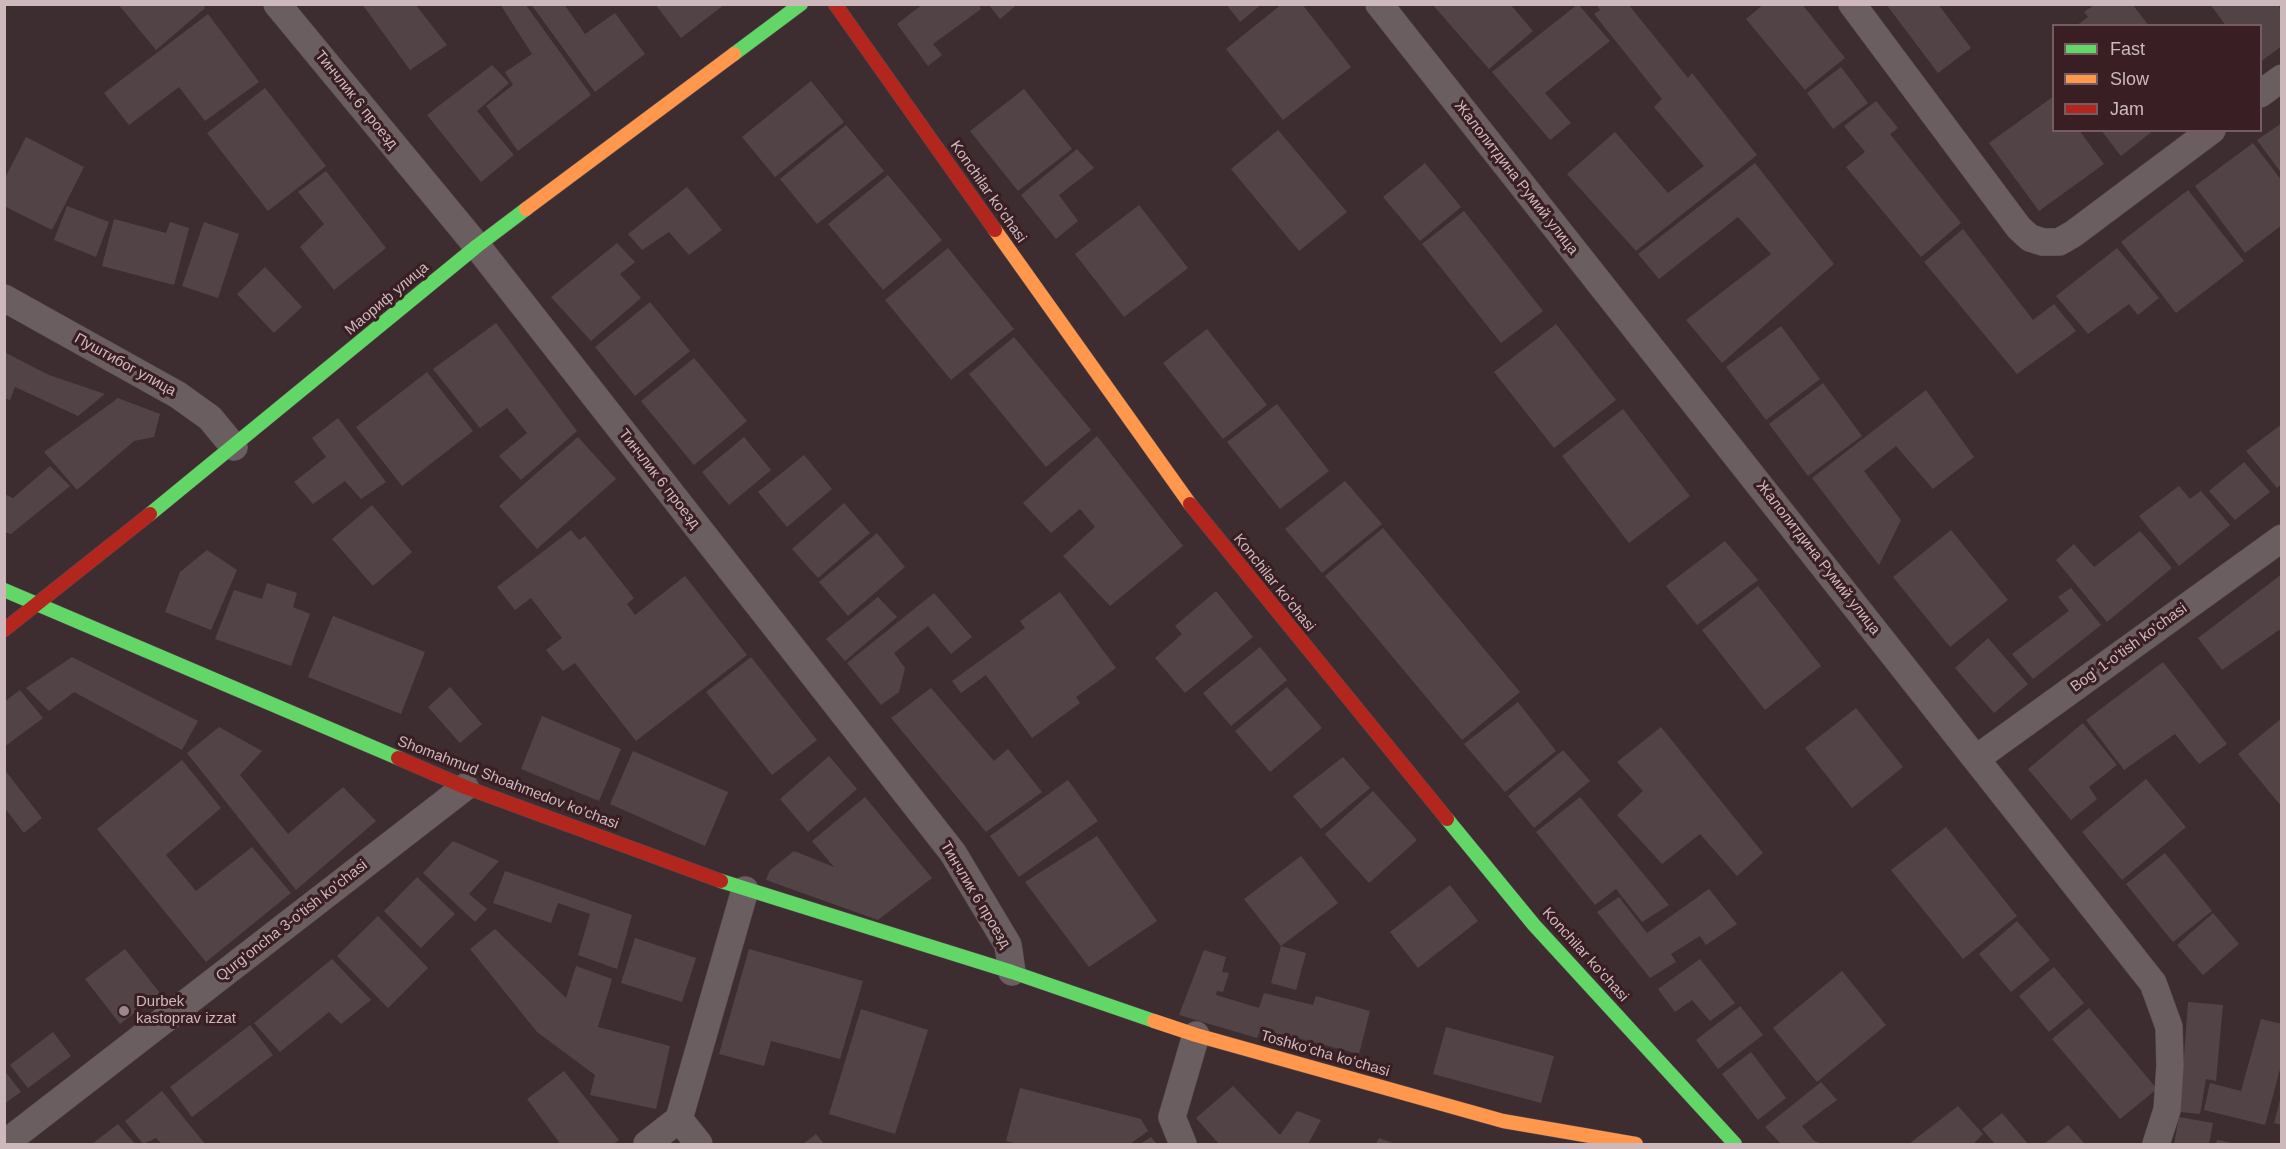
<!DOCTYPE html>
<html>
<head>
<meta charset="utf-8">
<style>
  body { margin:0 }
  #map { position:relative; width:2286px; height:1149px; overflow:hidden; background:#3d2d30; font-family:Arial,sans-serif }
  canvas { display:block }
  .frame { position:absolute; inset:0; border:6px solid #cdb9bc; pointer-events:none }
  .legend { position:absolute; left:2052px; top:24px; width:210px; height:108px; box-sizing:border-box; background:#391f24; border:2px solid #745d61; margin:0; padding:8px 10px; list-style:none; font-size:18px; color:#cdb9bc }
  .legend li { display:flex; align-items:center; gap:12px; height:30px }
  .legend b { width:30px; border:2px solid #745d61 }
</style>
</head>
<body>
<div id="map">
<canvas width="2286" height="1149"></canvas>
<div class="frame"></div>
<ul class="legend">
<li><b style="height:8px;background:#63d668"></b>Fast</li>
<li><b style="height:8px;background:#ff974d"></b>Slow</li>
<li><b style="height:8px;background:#b3261e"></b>Jam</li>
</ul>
</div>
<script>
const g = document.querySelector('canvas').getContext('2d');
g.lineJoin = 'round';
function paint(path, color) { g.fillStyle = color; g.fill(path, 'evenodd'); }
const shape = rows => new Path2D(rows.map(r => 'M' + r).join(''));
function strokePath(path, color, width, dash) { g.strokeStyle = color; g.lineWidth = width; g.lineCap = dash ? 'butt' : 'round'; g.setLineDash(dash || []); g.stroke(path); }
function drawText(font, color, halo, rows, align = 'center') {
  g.font = font + ' Arial,sans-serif'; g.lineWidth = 6; g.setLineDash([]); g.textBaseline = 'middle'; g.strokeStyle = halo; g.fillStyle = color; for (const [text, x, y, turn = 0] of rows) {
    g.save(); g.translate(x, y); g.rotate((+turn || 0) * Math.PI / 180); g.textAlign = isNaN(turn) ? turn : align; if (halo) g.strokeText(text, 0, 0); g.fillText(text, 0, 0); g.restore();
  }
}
paint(shape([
  [118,4,203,4,205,8,156,50],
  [362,4,415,4,447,45,410,70],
  [500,4,525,4,591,95,518,151,486,106,513,85,505,72,532,54],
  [531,4,564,4,585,34,615,13,645,54,595,92],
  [655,4,725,4,681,38],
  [923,4,978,4,981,9,933,44,942,55,928,66,897,24],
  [988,4,1018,4,1000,19],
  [1226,4,1262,4,1240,22],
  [1282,4,1302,4,1351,67,1283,120,1226,49],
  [1432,4,1510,4,1533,31,1489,69],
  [1578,4,1610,41,1545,93,1571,123,1550,140,1492,72],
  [1596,4,1628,4,1688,78,1692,73,1757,155,1636,251,1567,174,1615,132,1668,193,1704,166,1654,107,1662,99,1594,14,1600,10],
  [1764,4,1802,4,1845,58,1805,90,1746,19],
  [1886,4,1938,4,1971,48,1938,73],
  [2210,4,2277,4,2282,11,2282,46,2260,62,2260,26,2226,26],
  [2094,5,2133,5,2149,26,2076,26,2088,17,2084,12],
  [208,14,259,82,205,121,179,87,129,125,104,93],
  [492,65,509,83,477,111,514,155,481,182,427,115],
  [1841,67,1868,103,1833,129,1807,93],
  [811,81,844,122,775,177,742,137],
  [265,88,326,166,268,211,207,133],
  [1024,89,1072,149,1018,191,970,131],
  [2054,96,2054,130,2079,130,2104,164,2039,211,1989,143],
  [1876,101,1898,128,1890,134,1961,223,1921,257,1846,167,1865,152,1844,126],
  [2282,123,2282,174,2257,140],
  [846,125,884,171,817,224,780,179],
  [1278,130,1347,212,1299,251,1231,169],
  [2101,130,2154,130,2121,156],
  [26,137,84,167,52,230,4,206,4,180],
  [2253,143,2282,181,2282,225,2245,253,2195,186],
  [1077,149,1094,168,1059,195,1078,221,1056,239,1021,195],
  [1425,163,1461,207,1420,241,1383,197],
  [1755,163,1834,264,1722,363,1686,320,1771,254,1738,217,1659,279,1638,254],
  [326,171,386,248,334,290,300,247,324,224,298,192],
  [888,175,942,240,883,290,828,224],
  [687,187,722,230,689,255,669,232,642,250,628,234],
  [2188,190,2244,261,2176,313,2121,242],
  [1139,205,1188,268,1124,317,1075,254],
  [67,206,109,222,96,257,54,240],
  [1464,211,1543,311,1501,343,1422,244],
  [114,219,166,233,170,222,189,228,174,285,102,266],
  [204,222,239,234,218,298,182,286],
  [1963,229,2033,320,2054,304,2076,331,2017,374,1924,262],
  [617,243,635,262,620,274,641,298,591,341,551,297],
  [948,248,1014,329,951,380,885,300],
  [2117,248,2159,298,2138,315,2129,304,2088,334,2056,296],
  [265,267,302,307,274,333,237,294],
  [650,302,690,351,635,396,595,347],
  [496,323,577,431,521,480,499,456,527,433,507,408,480,428,433,369],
  [1556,324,1616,400,1554,448,1494,372],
  [1781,326,1820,379,1766,420,1726,367],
  [1207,329,1267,405,1223,439,1163,363],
  [1014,337,1091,430,1046,467,969,374],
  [4,352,49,375,105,394,78,416,15,387,10,400,4,398],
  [694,358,747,421,694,465,641,401],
  [427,372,473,431,402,486,356,427],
  [1823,383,1862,436,1808,476,1769,424],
  [1926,390,1974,457,1933,489,1896,446,1864,471,1901,520,1879,565,1812,478],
  [118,398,160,414,154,437,134,441,77,490,44,452],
  [1277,404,1329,471,1280,509,1227,442],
  [1623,409,1690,496,1629,543,1562,456],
  [338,418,386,482,361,499,345,481,313,504,294,482,326,457,312,438],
  [2282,424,2282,484,2277,488,2246,451],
  [1097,436,1183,546,1110,606,1063,556,1095,527,1080,509,1051,533,1023,503],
  [578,437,616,479,537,549,499,506],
  [744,437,771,470,729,505,702,472],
  [804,455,832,489,787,527,758,492],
  [2244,462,2270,492,2235,520,2209,491],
  [50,466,70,486,11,534,4,532,4,494,13,498],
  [1345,481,1382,524,1322,573,1285,529],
  [2179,486,2190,499,2201,491,2230,525,2179,566,2139,516],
  [844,503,870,533,818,578,792,549],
  [372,505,412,552,373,586,332,539],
  [1383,528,1520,692,1462,740,1325,576],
  [571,530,579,540,585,536,634,598,627,604,635,615,685,576,747,655,636,741,575,663,563,671,546,650,562,638,531,598,515,610,497,587],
  [1951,530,2008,600,1950,647,1893,577],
  [2140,531,2172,568,2107,622,2056,560,2074,544,2094,567],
  [877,533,905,567,848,616,819,582],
  [1725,541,1758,580,1697,625,1666,586],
  [207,550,237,570,211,630,165,612,180,572],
  [2282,574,2282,633,2279,630,2222,670,2198,638],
  [267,583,297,593,293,607,310,614,291,666,215,639,234,590,262,599],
  [1758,586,1821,666,1765,710,1702,630],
  [2071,588,2101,625,2033,679,2012,654,2069,611,2058,597],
  [1216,591,1253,637,1185,693,1155,658,1182,634,1175,626],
  [1060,592,1116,668,1076,697,1080,703,1032,738,986,675,961,693,952,681,1025,628,1020,621],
  [934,593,972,637,951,654,928,626,894,653,905,668,899,692,881,705,847,663],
  [878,597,897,617,845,661,826,639],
  [333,616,425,652,401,714,308,677],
  [1988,638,2028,684,1994,713,1955,668],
  [1260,647,1287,680,1231,726,1203,693],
  [72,657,198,721,182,750,74,692,49,711,26,688],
  [751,657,817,740,772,775,706,692],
  [2163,662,2227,744,2199,764,2175,734,2124,770,2086,720],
  [450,687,482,724,460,743,428,707],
  [1287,687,1322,728,1270,772,1235,731],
  [931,688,994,761,1008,749,1042,792,986,832,891,718],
  [20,690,43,718,4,747,4,702],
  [1518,702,1556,751,1505,792,1464,744],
  [1856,708,1903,767,1852,808,1805,748],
  [542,716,621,749,599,801,521,769],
  [2282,718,2282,807,2238,754],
  [2083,723,2117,765,2089,787,2097,799,2071,820,2028,769],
  [219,727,262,751,240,775,288,834,343,787,376,821,296,890,187,753],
  [1661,727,1763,853,1737,876,1700,834,1662,864,1617,815,1643,791,1617,762],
  [1563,750,1590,781,1534,828,1508,796],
  [633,751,728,792,705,846,610,804],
  [829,756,857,789,808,832,780,799],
  [1343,757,1370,788,1321,829,1293,796],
  [182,760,221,808,166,855,196,891,252,847,291,893,206,962,97,829],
  [4,769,42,818,24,833,4,807],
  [2146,779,2186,827,2122,880,2082,832],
  [1068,780,1098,821,1019,877,990,836],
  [1373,791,1417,840,1369,883,1325,834],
  [865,797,932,878,878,920,766,880,770,870,794,851,834,867,812,841],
  [1580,797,1669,905,1642,922,1616,889,1595,905,1536,832],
  [1946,827,2017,916,1963,959,1891,870],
  [1097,836,1157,921,1089,967,1025,882],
  [453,841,499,861,469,894,487,909,475,922,423,873],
  [2165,853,2212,911,2173,942,2126,884],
  [1301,856,1338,903,1281,946,1244,899],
  [505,871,632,915,617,969,578,955,590,914,558,903,551,923,493,903],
  [417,877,455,914,421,948,384,911],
  [1450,885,1478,921,1418,968,1390,932],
  [1709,889,1737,924,1706,945,1700,936,1671,954,1676,962,1650,978,1597,912,1619,897,1647,933],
  [2213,913,2239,944,2203,975,2177,945],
  [378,916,428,968,388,1008,337,956],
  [2017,921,2050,960,2011,992,1979,954],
  [495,929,566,998,576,966,612,979,598,1027,670,1046,656,1109,590,1095,595,1075,537,1032,470,949],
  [635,938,696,958,682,1002,621,983],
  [1281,946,1306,953,1296,990,1271,983],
  [125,949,160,993,120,1024,85,979],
  [749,949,863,981,840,1059,771,1041,764,1066,719,1054],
  [1204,950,1226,957,1222,972,1229,973,1223,992,1217,991,1216,995,1259,1008,1264,993,1313,1005,1316,996,1370,1011,1359,1054,1282,1034,1281,1038,1259,1033,1257,1038,1179,1015],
  [332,959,371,1000,341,1024,329,1012,280,1052,254,1023],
  [1700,959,1735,1003,1710,1021,1692,1000,1675,1012,1658,989],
  [2054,967,2084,1003,2049,1032,2019,996],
  [1842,971,1886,1025,1817,1082,1773,1028],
  [2188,1002,2223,1005,2216,1081,2206,1079,2200,1114,2180,1112],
  [1740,1006,1763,1035,1718,1069,1696,1040],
  [2089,1008,2157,1089,2120,1119,2052,1039],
  [861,1009,928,1030,895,1134,829,1114],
  [2261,1019,2282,1024,2282,1062,2265,1125,2204,1110,2210,1083,2241,1091],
  [250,1025,273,1055,192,1117,170,1087],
  [1446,1027,1554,1056,1541,1103,1433,1074],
  [53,1032,71,1056,28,1088,10,1065],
  [1751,1052,1786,1098,1758,1120,1722,1074],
  [4,1070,21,1092,4,1104],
  [564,1071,619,1140,613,1144,556,1144,559,1142,527,1099],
  [1821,1082,1837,1100,1802,1126,1814,1141,1824,1144,1781,1144,1765,1127],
  [1233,1086,1280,1135,1297,1111,1321,1120,1308,1144,1219,1144,1196,1118],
  [1020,1088,1141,1119,1148,1131,1130,1144,1018,1144,1006,1141],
  [162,1091,205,1144,162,1144,156,1138,143,1144,125,1121],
  [2281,1096,2282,1096,2282,1125,2274,1123],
  [1958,1106,1983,1134,1973,1144,1909,1144],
  [2002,1113,2028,1144,1995,1144,1982,1129],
  [2179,1117,2213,1123,2209,1144,2174,1144],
  [118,1124,135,1144,92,1144],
  [2068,1125,2085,1144,2044,1144],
  [816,1134,824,1144,803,1144],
  [1151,1137,1157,1144,1140,1144],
  [1379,1138,1395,1144,1376,1144],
  [2217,1140,2232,1143,2232,1144,2216,1144]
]), '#524446');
const street = shape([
  [277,4,477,246,953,853,1008,945,1012,972],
  [1379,4,2153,983,2169,1027,2170,1065,2167,1110,2156,1144],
  [1852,4,2019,228,2030,238,2043,242,2059,242,2073,234,2212,130],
  [2260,94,2282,78],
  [4,298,178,395,210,418,234,447],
  [1977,758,2282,538],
  [679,1119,745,890],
  [679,1119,699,1144],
  [4,1144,465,787],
  [647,1144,679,1119],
  [1183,1144,1172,1117,1196,1035]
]);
const fast = shape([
  [734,54,801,4],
  [150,514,477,246,526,209],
  [4,590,398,758],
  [1447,819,1534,925,1735,1144],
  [721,881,1012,972,1154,1021]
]);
const slow = shape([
  [526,209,734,54],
  [995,230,1190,504],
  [1154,1021,1196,1035,1503,1121,1636,1144]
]);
const jam = shape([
  [835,4,995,230],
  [1190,504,1447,819],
  [4,630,150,514],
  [398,758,465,787,721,881]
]);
strokePath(street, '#574b4e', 28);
strokePath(fast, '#5a4b4e', 15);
strokePath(slow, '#5a4b4e', 15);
strokePath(jam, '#5a4b4e', 15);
strokePath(street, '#6b5e60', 27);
strokePath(fast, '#63d668', 14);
strokePath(slow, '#ff974d', 14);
strokePath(jam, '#b3261e', 14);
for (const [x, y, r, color] of [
  [124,1011,6,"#9b888b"]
]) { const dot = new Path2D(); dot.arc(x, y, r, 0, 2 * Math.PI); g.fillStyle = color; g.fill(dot); strokePath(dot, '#391f24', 2); }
drawText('15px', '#cdb9bc', '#391f24', [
  ["Тинчлик 6 проезд",356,100,51],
  ["Жалолитдина Румий улица",1516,178,52],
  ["Konchilar ko'chasi",988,192,55],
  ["Маориф улица",387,299,-40],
  ["Пуштибог улица",125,365,29],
  ["Тинчлик 6 проезд",659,479,52],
  ["Жалолитдина Румий улица",1818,558,52],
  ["Konchilar ko'chasi",1274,583,51],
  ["Bog' 1-o'tish ko'chasi",2129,648,-36],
  ["Shomahmud Shoahmedov ko'chasi",508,783,21],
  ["Тинчлик 6 проезд",975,895,59],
  ["Qurg'oncha 3-o'tish ko'chasi",292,921,-38],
  ["Konchilar ko'chasi",1585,955,48],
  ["Toshkoʻcha koʻchasi",1325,1054,16]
]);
drawText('15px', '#cdb9bc', '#391f24', [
  ["Durbek",136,1002],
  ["kastoprav izzat",136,1019]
], 'left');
</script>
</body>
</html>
